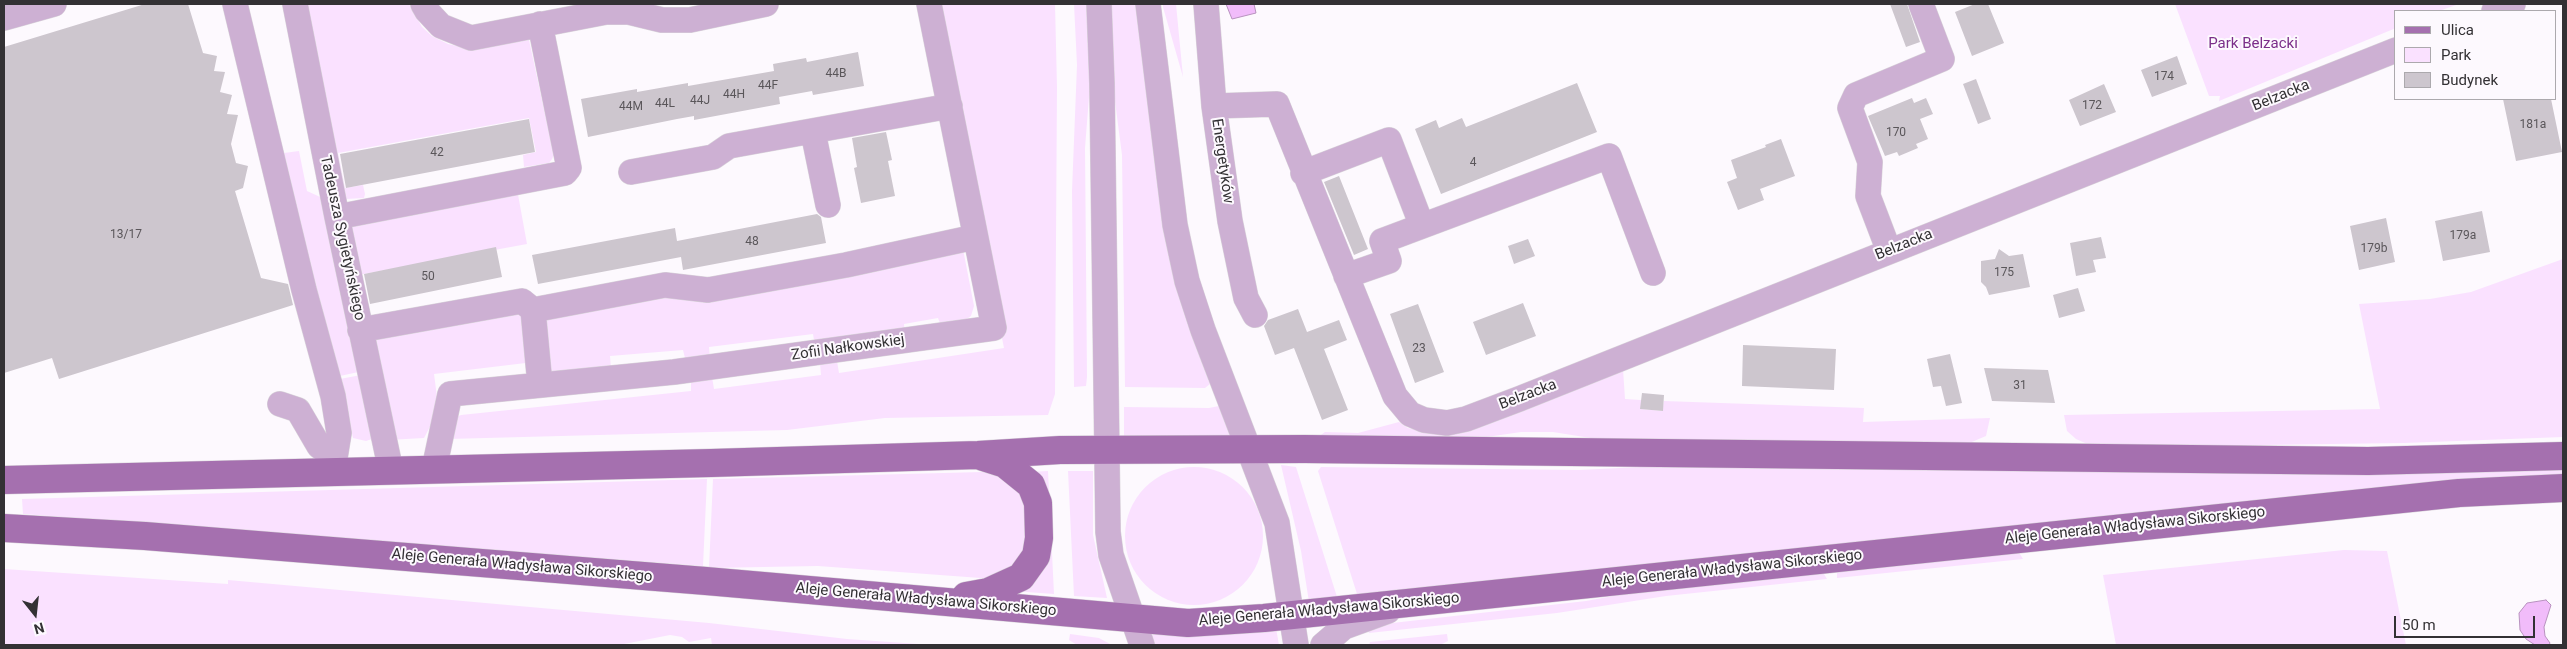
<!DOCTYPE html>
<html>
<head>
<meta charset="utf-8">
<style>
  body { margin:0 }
  #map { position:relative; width:2567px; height:649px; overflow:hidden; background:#fdf9fe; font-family:Roboto,sans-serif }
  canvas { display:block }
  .frame { position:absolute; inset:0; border:5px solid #333134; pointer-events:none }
  .legend { position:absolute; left:2394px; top:10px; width:162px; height:90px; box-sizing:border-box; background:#fdf9fe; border:1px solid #aca9ad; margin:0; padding:6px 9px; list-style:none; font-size:15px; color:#333134 }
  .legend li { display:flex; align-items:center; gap:10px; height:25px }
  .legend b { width:25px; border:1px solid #aca9ad }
  .north { position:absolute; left:10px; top:589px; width:50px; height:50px; -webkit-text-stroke:4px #fdf9fe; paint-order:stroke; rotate:164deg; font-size:14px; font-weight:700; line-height:20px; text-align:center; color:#333134 }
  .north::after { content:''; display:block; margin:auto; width:18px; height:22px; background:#333134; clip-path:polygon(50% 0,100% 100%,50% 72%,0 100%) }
  .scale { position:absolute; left:2394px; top:616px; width:141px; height:22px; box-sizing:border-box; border:2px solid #333134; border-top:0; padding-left:6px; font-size:15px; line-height:18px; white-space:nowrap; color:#333134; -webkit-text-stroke:4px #fdf9fe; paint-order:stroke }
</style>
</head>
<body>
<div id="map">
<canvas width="2567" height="649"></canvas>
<div class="frame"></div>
<ul class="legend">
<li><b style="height:6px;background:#a570af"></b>Ulica</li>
<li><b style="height:14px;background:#fae1ff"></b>Park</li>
<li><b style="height:14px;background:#cdc6ce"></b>Budynek</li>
</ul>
<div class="north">N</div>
<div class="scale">50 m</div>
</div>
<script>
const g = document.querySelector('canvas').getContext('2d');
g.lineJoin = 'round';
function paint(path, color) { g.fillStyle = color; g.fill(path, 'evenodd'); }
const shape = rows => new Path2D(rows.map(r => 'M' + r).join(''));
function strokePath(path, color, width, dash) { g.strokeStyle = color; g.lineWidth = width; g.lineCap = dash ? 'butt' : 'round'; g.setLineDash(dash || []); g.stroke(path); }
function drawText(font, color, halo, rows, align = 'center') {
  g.font = font + ' Roboto,sans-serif'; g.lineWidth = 4; g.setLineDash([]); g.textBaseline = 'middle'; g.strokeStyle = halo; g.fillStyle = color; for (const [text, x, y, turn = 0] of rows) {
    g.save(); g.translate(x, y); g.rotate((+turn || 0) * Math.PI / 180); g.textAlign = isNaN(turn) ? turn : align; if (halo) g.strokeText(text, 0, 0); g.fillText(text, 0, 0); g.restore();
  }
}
paint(shape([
  [302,4,409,4,422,27,432,36,448,44,471,49,529,40,554,155,552,159,549,163,524,167,523,155,536,152,529,118,338,153,345,188,363,185,365,194,364,198,346,199,343,195],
  [935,4,1055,4,1057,87,1055,394,1048,415,885,418,787,430,448,439,451,419,461,415,691,391,691,379,712,377,714,389,821,375,820,363,837,361,839,373,1004,348],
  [1074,4,1089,4,1090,84,1085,148,1087,377,1086,386,1074,387,1072,191,1077,65],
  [1110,4,1141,4,1170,253,1194,341,1210,384,1205,388,1125,387,1122,155,1113,86],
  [1163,4,1176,4,1183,77,1163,7],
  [2175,4,2459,4,2439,11,2396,11,2396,28,2219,101,2220,96,2209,96],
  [299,151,307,191,329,201,363,371,340,376,318,298,284,153],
  [517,189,527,244,353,276,351,223],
  [963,249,974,306,971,316,961,323,942,329,938,318,904,324,905,334,815,346,813,334,709,347,710,359,686,362,683,350,610,356,611,369,547,373,539,315],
  [2563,259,2563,437,2404,443,2114,447,2092,446,2076,439,2067,431,2064,415,2380,409,2359,304,2430,299,2471,292],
  [518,305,534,362,434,374,438,405,433,421,424,438,388,440,367,334],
  [1623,369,1625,399,1641,400,1641,409,1662,411,1664,401,1864,408,1863,422,1990,418,1986,436,1967,444,1603,440,1553,432,1521,432,1480,438,1318,437,1325,432,1358,433,1399,422,1408,428,1418,430],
  [361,375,372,439,366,441,353,438,340,379],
  [1219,406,1231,437,1124,437,1124,407,1209,408],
  [1281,465,1296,467,1338,600,1309,602,1301,551],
  [1681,465,2563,469,2563,476,1358,597,1318,471,1321,467,1579,470],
  '1125 536a69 69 0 1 1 138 0a69 69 0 1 1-138 0Z',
  [1048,471,1054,594,1013,591,1034,574,1028,472],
  [1068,471,1093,471,1093,535,1107,598,1074,596],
  [982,472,996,473,1028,497,1028,554,994,579,818,566,709,568,713,479],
  [707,479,703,566,23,514,22,499],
  [2017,549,2023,559,1837,578,1837,573,1841,567],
  [2344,550,2387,551,2406,645,2116,645,2103,575],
  [4,569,228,584,228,580,709,623,847,639,933,645,712,645,711,638,689,642,682,637,670,635,619,645,4,645],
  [1821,569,1827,579,1666,596,1557,613,1369,633,1366,626,1586,601,1657,588],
  [1276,628,1279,645,1152,645,1148,633],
  [1070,634,1099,638,1112,645,1077,645,1069,640],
  [1447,634,1448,641,1440,645,1369,645,1370,642]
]), '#fae1ff');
const water = shape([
  [1226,4,1254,4,1256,13,1232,19,1226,4],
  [2546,600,2551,605,2544,627,2545,636,2550,643,2549,645,2535,645,2526,639,2520,630,2519,613,2527,603,2546,600]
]);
paint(water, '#f1bcfa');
strokePath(water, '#b892bf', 1);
paint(shape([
  [145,4,188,4,203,53,217,56,214,71,225,72,220,92,232,95,227,114,238,115,231,144,236,163,248,166,243,188,235,191,261,278,288,284,293,305,59,379,52,358,4,373,4,47],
  [1890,4,1907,4,1920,42,1906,47],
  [1975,4,1988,4,2004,43,1972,56,1955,12],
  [858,52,864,86,813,95,812,91,779,97,780,104,694,120,694,116,677,119,588,137,581,99,637,89,637,92,688,83,688,86,774,71,773,64,806,58,807,62],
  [2177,56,2187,84,2152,97,2141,70],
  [1976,79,1991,119,1978,124,1963,84],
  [1577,83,1597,132,1441,194,1415,129,1436,120,1439,128,1462,118,1466,127],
  [2104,84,2116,112,2080,126,2069,100],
  [1912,98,1914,103,1926,98,1933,114,1920,119,1928,139,1916,144,1918,148,1899,156,1897,152,1885,156,1868,116],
  [2503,99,2551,99,2562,152,2516,161],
  [529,119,535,152,346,188,340,154],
  [886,132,892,160,888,161,895,196,861,203,854,168,857,167,852,138],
  [1781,139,1795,176,1760,189,1764,200,1738,210,1727,182,1737,178,1731,160,1766,147,1765,145],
  [1339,176,1368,249,1354,255,1324,182],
  [2482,211,2490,252,2443,261,2435,221],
  [817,214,821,217,826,243,683,270,681,257,538,284,532,255,675,228,677,241],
  [2386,218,2395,262,2359,270,2350,226],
  [2101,237,2106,258,2093,260,2096,272,2076,276,2070,243],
  [1528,239,1535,256,1514,264,1508,246],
  [496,247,502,277,370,304,364,274],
  [1999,249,2009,256,2023,254,2030,287,1989,295,1986,287,1981,282,1981,261,1995,259],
  [2078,288,2085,311,2059,318,2053,295],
  [1523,303,1536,336,1486,355,1473,322],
  [1418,304,1444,372,1415,383,1390,314],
  [1298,309,1307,332,1339,320,1347,340,1324,349,1348,410,1322,420,1294,348,1275,355,1264,326,1268,320],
  [1743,345,1836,349,1834,390,1742,386],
  [1950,354,1962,403,1946,406,1941,386,1933,387,1927,359],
  [1984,368,2048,370,2055,403,1992,401],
  [1642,393,1664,395,1663,411,1640,409]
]), '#cdc6ce');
const minor = shape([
  [235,4,304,290,333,396,339,433,335,458,337,473],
  [295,4,337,217,391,471],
  [423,4,427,11,441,26,471,38,606,12,629,12,662,20,690,20,766,4],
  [1099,4,1102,84,1108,532,1111,555,1142,645],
  [1148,4,1175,225,1187,281,1203,330,1277,523,1296,645],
  [1206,4,1214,106,1230,221,1246,298,1255,315],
  [2494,11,2513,4],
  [4,18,54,4],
  [1214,106,1277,104,1395,396,1410,414,1424,420,1447,423,1466,419,1519,399,2396,50],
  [813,132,828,205],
  [631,172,713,157,729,146,950,106],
  [1303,173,1389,140,1422,226,1609,156,1653,273],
  [337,217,565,173,569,168,540,24],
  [1889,251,1868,196,1870,162,1850,108,1856,95,1942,59,1921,4],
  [1346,276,1389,261,1382,241,1422,226],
  [533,310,665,285,708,290,846,265,975,237],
  [360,330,522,301,533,310,540,385],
  [280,404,298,410,319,446,335,458],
  [434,469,450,394,674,372,994,328,929,4],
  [1323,645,1344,627,1388,611]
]);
const major = shape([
  [4,480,711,463,978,455,1060,450,1305,449,2368,461,2563,456],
  [4,528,145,536,706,581,1188,623,1264,618,2459,493,2563,488],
  [966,596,988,592,1021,577,1036,556,1039,538,1038,503,1031,485,1005,464,983,457]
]);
strokePath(minor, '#d9d5da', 26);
strokePath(major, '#d9d5da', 29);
strokePath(minor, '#cdb0d3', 25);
strokePath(major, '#a570af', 28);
drawText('12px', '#5a565a', null, [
  ["44B",836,74],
  ["174",2164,77],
  ["44F",768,86],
  ["44H",734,95],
  ["44J",700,101],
  ["44L",665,104],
  ["172",2092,106],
  ["44M",631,107],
  ["181a",2533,125],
  ["170",1896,133],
  ["42",437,153],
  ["4",1473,163],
  ["13/17",126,235],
  ["179a",2463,236],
  ["48",752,242],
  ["179b",2374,249],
  ["175",2004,273],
  ["50",428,277],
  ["23",1419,349],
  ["31",2020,386]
]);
drawText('15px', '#7b2e89', '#fdf9fe', [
  ["Park Belzacki",2253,44]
]);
drawText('15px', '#333134', '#fdf9fe', [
  ["Belzacka",2281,96,-22],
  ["Energetyków",1222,161,82],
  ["Tadeusza Sygietyńskiego",342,238,78],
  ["Belzacka",1904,245,-22],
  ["Zofii Nałkowskiej",848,348,-8],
  ["Belzacka",1528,395,-21],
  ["Aleje Generała Władysława Sikorskiego",2135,526,-6],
  ["Aleje Generała Władysława Sikorskiego",522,566,5],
  ["Aleje Generała Władysława Sikorskiego",1732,569,-6],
  ["Aleje Generała Władysława Sikorskiego",926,600,5],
  ["Aleje Generała Władysława Sikorskiego",1329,610,-5]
]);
</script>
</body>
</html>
